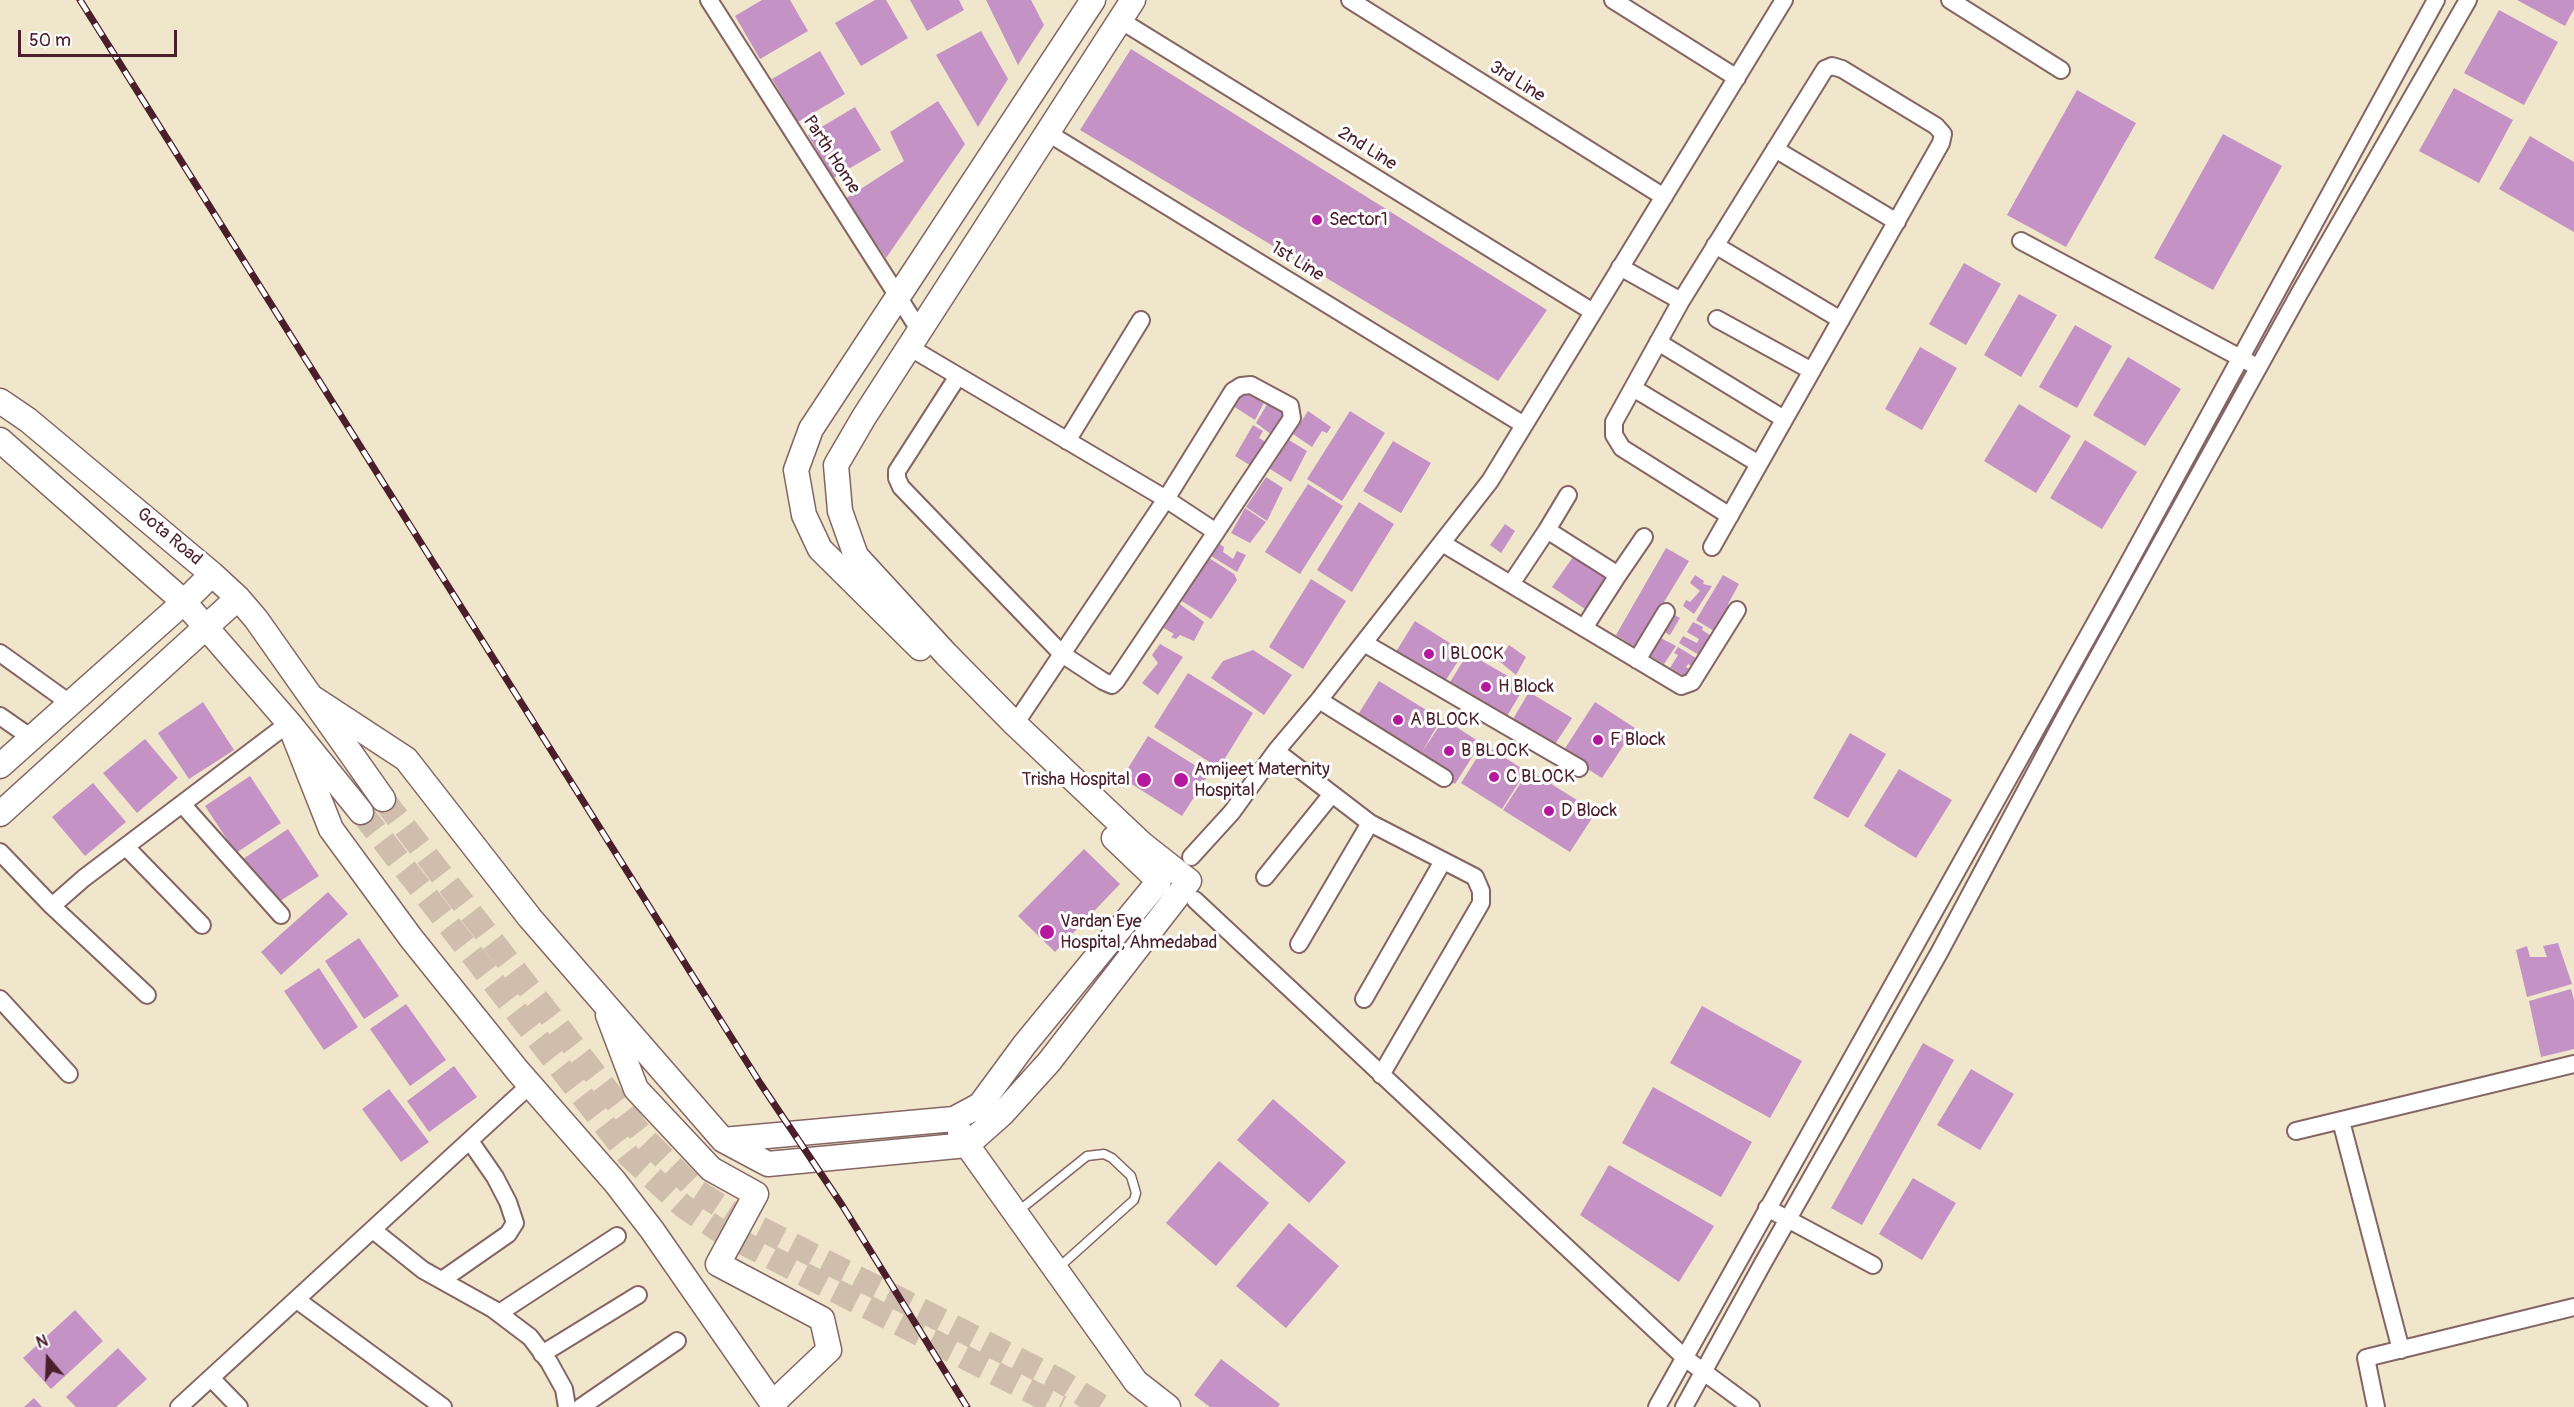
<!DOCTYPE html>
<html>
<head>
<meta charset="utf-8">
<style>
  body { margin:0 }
  #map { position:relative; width:2574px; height:1407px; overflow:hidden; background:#f0e6cc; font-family:Pangolin,sans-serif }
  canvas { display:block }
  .north { position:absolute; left:18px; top:1329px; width:60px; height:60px; -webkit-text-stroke:4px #fff; paint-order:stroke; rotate:341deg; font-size:16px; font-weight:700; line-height:24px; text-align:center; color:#4a1f2b }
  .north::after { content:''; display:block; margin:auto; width:21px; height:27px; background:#4a1f2b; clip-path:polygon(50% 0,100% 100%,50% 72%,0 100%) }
  .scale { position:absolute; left:18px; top:30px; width:159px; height:27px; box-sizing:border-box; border:3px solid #4a1f2b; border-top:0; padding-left:8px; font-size:18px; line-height:21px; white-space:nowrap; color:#4a1f2b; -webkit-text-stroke:4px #fff; paint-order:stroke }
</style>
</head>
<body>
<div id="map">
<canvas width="2574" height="1407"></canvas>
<div class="north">N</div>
<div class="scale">50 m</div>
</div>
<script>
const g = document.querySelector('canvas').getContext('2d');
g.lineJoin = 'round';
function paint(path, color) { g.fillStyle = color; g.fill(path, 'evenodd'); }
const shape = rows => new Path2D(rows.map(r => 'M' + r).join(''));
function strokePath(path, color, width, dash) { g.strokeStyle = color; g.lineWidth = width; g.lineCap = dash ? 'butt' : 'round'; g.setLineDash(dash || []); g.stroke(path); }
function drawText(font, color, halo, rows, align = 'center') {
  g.font = font + ' Pangolin,sans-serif'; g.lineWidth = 6; g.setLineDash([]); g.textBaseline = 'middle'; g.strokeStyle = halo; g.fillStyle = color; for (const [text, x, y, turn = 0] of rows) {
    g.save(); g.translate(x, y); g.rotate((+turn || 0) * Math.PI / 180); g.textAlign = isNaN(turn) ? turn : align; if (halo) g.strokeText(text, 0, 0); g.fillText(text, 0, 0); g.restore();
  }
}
paint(shape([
  [762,0,790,0,808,31,760,59,735,16],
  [875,0,886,0,908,38,861,66,835,23],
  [910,0,959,0,964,10,927,31],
  [986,0,1031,0,1044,25,1018,65],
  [2517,0,2574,0,2574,9,2565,26],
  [2499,10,2558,42,2524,105,2464,73],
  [981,31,1008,79,978,127,936,55],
  [1131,49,1547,310,1498,381,1080,130],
  [820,51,845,94,798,122,772,79],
  [2454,88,2513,120,2479,183,2419,151],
  [2077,90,2136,123,2066,247,2007,215],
  [938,101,965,144,886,258,845,199,904,161,890,132],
  [855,107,881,150,833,178,808,135],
  [2223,134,2282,166,2213,290,2154,258],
  [2530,136,2574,162,2574,232,2499,189],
  [1964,263,2001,284,1966,345,1929,324],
  [2019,294,2057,315,2021,377,1984,355],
  [2075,325,2112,346,2077,408,2039,387],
  [1920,347,1957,368,1922,430,1885,409],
  [2128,357,2181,389,2145,446,2093,415],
  [1246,387,1266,399,1255,420,1233,406],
  [1269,401,1290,415,1276,438,1256,423],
  [2019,404,2071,436,2036,493,1984,461],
  [1308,411,1331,427,1327,433,1322,431,1312,447,1293,434],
  [1350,411,1385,433,1342,501,1307,479],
  [1253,425,1263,431,1259,438,1271,445,1256,469,1235,456],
  [1289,440,1307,451,1291,482,1270,469],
  [2085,440,2137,472,2102,529,2050,498],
  [1393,441,1431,463,1401,513,1363,491],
  [1266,477,1283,488,1267,521,1246,507],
  [1308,484,1343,506,1300,574,1265,552],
  [1359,502,1394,524,1352,592,1317,570],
  [1245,508,1266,522,1250,543,1231,533],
  [1505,524,1515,531,1501,553,1490,545],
  [1218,543,1224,547,1223,552,1233,559,1237,551,1246,555,1237,572,1211,556],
  [1666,548,1689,561,1636,648,1616,635],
  [1575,554,1606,576,1585,609,1552,587],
  [1209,558,1234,574,1237,580,1211,619,1180,600],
  [1695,575,1704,581,1703,584,1712,586,1694,614,1683,606,1686,600,1690,602,1700,591,1690,583],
  [1723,575,1739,584,1728,604,1730,610,1714,631,1696,620],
  [1311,579,1346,601,1303,669,1269,647],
  [1177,602,1204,622,1194,641,1180,635,1176,639,1171,637,1174,634,1162,627],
  [1671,613,1680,618,1670,635,1664,632,1663,634,1659,632],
  [1415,621,1464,652,1442,686,1394,655],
  [1693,622,1703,627,1702,630,1710,635,1699,655,1679,643,1683,636,1697,643,1699,639,1687,632],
  [1657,636,1676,646,1664,664,1645,653],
  [1160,644,1183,657,1158,695,1142,683,1158,663,1152,655],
  [1509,645,1526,657,1516,675,1499,661],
  [1678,647,1696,658,1692,666,1688,664,1686,667,1691,670,1686,677,1670,668,1678,655,1674,653],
  [1253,650,1292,675,1264,715,1211,678,1223,661],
  [1468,653,1525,686,1504,721,1447,687],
  [1188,673,1253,713,1219,768,1154,727],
  [1379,681,1441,719,1422,752,1444,719,1481,743,1455,784,1354,721],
  [1529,692,1572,718,1552,749,1510,724],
  [203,702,234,750,189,779,158,733],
  [1595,702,1635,728,1602,778,1562,753],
  [1850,733,1886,754,1848,818,1813,798],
  [1148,736,1209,774,1182,816,1122,778],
  [145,739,178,778,137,813,103,773],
  [1485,745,1526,771,1502,809,1461,783],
  [1899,769,1952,800,1916,858,1864,826],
  [1529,770,1596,812,1570,852,1503,810],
  [250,776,281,823,236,853,205,806],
  [93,783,126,822,85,856,52,817],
  [288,829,319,876,274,905,243,859],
  [1084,849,1120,884,1055,952,1018,916],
  [328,892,348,914,281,975,261,952],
  [359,938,399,996,364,1019,325,961],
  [2558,943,2572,984,2527,997,2516,950,2527,946,2530,957,2547,957,2543,946],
  [319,968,358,1027,324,1050,284,991],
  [2571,989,2574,1000,2574,1049,2541,1057,2529,1001],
  [406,1004,446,1060,410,1086,370,1029],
  [1702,1006,1802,1061,1770,1118,1670,1063],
  [1923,1043,1954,1060,1862,1225,1831,1208],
  [454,1066,477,1097,429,1132,407,1101],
  [1971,1069,2014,1094,1980,1150,1937,1125],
  [1653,1087,1752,1142,1721,1197,1622,1143],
  [389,1089,429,1142,401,1162,362,1109],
  [1273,1099,1346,1162,1309,1203,1237,1140],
  [1219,1161,1269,1203,1216,1266,1166,1223],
  [1609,1165,1714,1226,1679,1282,1580,1215],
  [1913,1178,1956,1203,1922,1260,1879,1234],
  [1289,1223,1339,1266,1286,1328,1236,1286],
  [75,1310,103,1341,51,1389,23,1358],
  [118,1348,147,1379,116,1407,76,1407,66,1397],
  [1221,1359,1280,1404,1278,1407,1210,1407,1194,1395],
  [34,1398,42,1407,24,1407]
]), '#c492c5');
strokePath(shape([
  [383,799,644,1138,696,1190,734,1215,1059,1380,1103,1407],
  [361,812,629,1156,683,1206,720,1231,1061,1407]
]), '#cfbeac', 24, [24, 12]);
const lane = shape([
  [1016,1213,1087,1156,1104,1154,1112,1158,1131,1176,1136,1193,1134,1200,1057,1269]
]);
const street = shape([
  [709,0,920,331],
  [1350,0,1664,197],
  [1613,0,1737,78],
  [1950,0,2061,70],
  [1120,20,1593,312],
  [1048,133,1524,425],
  [1775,149,1897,222],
  [2021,241,2250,363],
  [1715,245,1841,320],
  [1620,267,1681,301,1614,422,1614,435,1622,448,1730,516],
  [1681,301,1825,69,1832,66,1842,69,1936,126,1943,134,1941,143,1712,547],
  [1717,319,1812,371],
  [1658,342,1784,419],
  [909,347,1166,499,1015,724],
  [958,376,897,471,897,478,901,487,1062,654,1103,681,1112,685,1116,681,1216,532,1292,418,1290,406,1251,385,1241,386,1233,391,1166,499,1216,532],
  [1633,388,1759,464],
  [1067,441,1141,320],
  [1547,530,1568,495],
  [1442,543,1681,686,1692,682,1737,610],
  [1618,575,1644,537],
  [1511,584,1547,530,1618,575,1584,628],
  [1364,643,1579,768],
  [0,653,71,704],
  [1637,660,1666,612],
  [1319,700,1444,778],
  [0,716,33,739],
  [1276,751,1370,823,1475,877,1481,891,1481,903,1381,1075],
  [182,804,281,915],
  [126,847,202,925],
  [0,852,52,906,147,995],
  [1191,857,1232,812,1276,751,1319,700,1490,481,1784,0],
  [1265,877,1332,794],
  [1195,900,1685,1358,1751,1407],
  [52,906,84,878,289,723],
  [1299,944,1370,823],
  [0,999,69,1074],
  [1364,999,1443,861],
  [2341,1121,2401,1350],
  [2296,1131,2574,1064],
  [1767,1208,1873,1265],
  [373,1230,423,1270,493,1309,530,1337,549,1362,564,1389,567,1407],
  [442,1280,508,1234,515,1223,508,1202,495,1177,470,1141],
  [297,1300,443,1407],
  [499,1313,617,1236],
  [542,1354,638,1295],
  [211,1378,239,1407],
  [179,1407,531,1084],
  [581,1407,677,1341],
  [1657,1407,2116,586,2436,0],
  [1684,1407,1763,1263,1939,953,2066,715,2299,294,2468,0],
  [2376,1407,2366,1358,2574,1307]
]);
const secondary = shape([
  [0,401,28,420,212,574,238,598,256,619,383,799],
  [0,440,184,602,289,723,361,812],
  [920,648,820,549,804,515,796,470,811,429,1093,0],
  [313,698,406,759,530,918,723,1140,768,1164,967,1145,1002,1114,1049,1062,1189,881,1142,844,1015,724,946,654,856,556,840,511,836,465,864,417,1133,0],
  [289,723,331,829,411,938,517,1070,615,1182,652,1230,775,1407],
  [0,766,184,602,212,574],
  [0,814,238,598],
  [608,1015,636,1089,711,1169,756,1194,718,1264,822,1319,829,1350,773,1403],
  [960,1132,967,1145,1136,1382,1168,1407],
  [723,1140,954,1119,980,1105,1025,1044,1159,881,1114,838]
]);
strokePath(lane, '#846563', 11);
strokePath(street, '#846563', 20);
strokePath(secondary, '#846563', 27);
strokePath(lane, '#fff', 8);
strokePath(street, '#fff', 16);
strokePath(secondary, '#fff', 24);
const rail = shape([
  [80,0,760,1083,842,1205,967,1407]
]);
strokePath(rail, '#4a1f2b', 7);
strokePath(rail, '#fff', 4.5, [14]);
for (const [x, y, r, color] of [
  [1317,220,6,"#b5179e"],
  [1429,654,6,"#b5179e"],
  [1486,687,6,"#b5179e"],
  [1398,720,6,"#b5179e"],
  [1598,740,6,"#b5179e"],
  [1449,751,6,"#b5179e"],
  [1494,777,6,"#b5179e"],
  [1144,780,8,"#b5179e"],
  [1181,780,8,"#b5179e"],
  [1549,811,6,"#b5179e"],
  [1047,932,8,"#b5179e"]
]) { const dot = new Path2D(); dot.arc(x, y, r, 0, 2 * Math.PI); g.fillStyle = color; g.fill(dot); strokePath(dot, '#fff', 2); }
drawText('18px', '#4a1f2b', '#fff', [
  ["3rd Line",1517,82,32],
  ["2nd Line",1367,149,32],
  ["Parth Home",831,155,57],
  ["1st Line",1297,262,32],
  ["Gota Road",169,537,40]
]);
drawText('18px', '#4a1f2b', '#fff', [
  ["Sector1",1329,220],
  ["I BLOCK",1441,654],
  ["H Block",1498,687],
  ["A BLOCK",1410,720],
  ["F Block",1610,740],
  ["B BLOCK",1461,751],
  ["Amijeet Maternity",1194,770],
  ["Hospital",1194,791],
  ["C BLOCK",1506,777],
  ["Trisha Hospital",1130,780,"right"],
  ["D Block",1561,811],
  ["Vardan Eye",1060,922],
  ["Hospital, Ahmedabad",1060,943]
], 'left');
</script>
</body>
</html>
